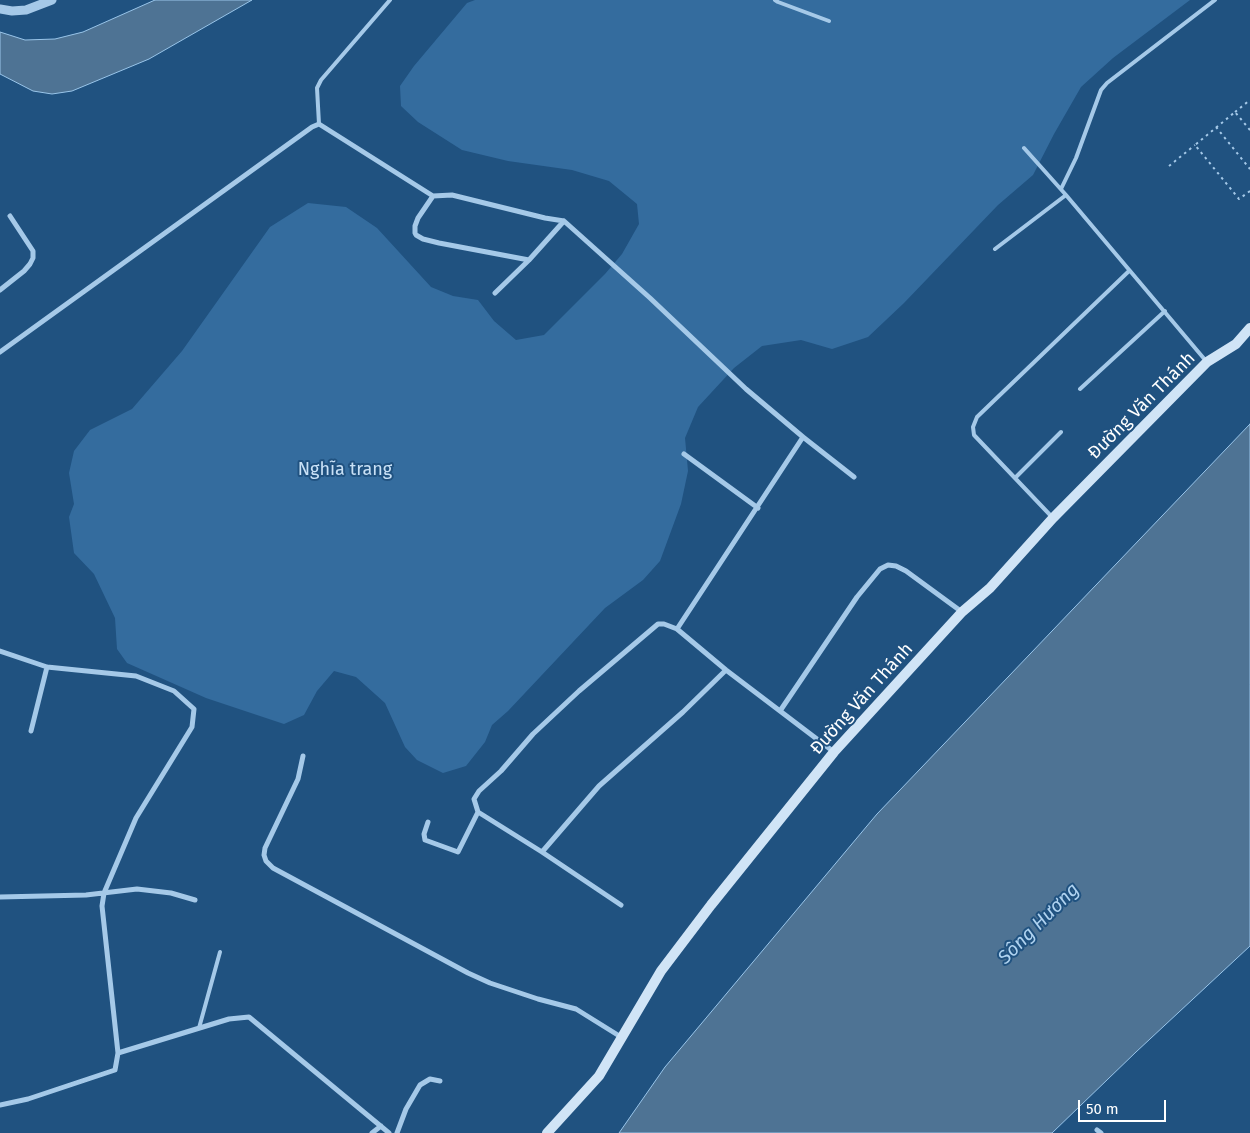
<!DOCTYPE html>
<html>
<head>
<meta charset="utf-8">
<style>
  body { margin:0 }
  #map { position:relative; width:1250px; height:1133px; overflow:hidden; background:#205280; font-family:"Fira Sans",sans-serif }
  canvas { display:block }
  .scale { position:absolute; left:1078px; top:1100px; width:88px; height:22px; box-sizing:border-box; border:2px solid #fff; border-top:0; padding-left:6px; font-size:15px; line-height:18px; white-space:nowrap; color:#fff; -webkit-text-stroke:4px #205280; paint-order:stroke }
</style>
</head>
<body>
<div id="map">
<canvas width="1250" height="1133"></canvas>
<div class="scale">50 m</div>
</div>
<script>
const g = document.querySelector('canvas').getContext('2d');
g.lineJoin = 'round';
function paint(path, color) { g.fillStyle = color; g.fill(path, 'evenodd'); }
const shape = rows => new Path2D(rows.map(r => 'M' + r).join(''));
function strokePath(path, color, width, dash) { g.strokeStyle = color; g.lineWidth = width; g.lineCap = dash ? 'butt' : 'round'; g.setLineDash(dash || []); g.stroke(path); }
function drawText(font, color, halo, rows, align = 'center') {
  g.font = font + ' "Fira Sans",sans-serif'; g.lineWidth = 4; g.setLineDash([]); g.textBaseline = 'middle'; g.strokeStyle = halo; g.fillStyle = color; for (const [text, x, y, turn = 0] of rows) {
    g.save(); g.translate(x, y); g.rotate((+turn || 0) * Math.PI / 180); g.textAlign = isNaN(turn) ? turn : align; if (halo) g.strokeText(text, 0, 0); g.fillText(text, 0, 0); g.restore();
  }
}
paint(shape([
  [475,0,1190,0,1113,58,1081,87,1054,134,1033,175,998,205,904,303,868,337,832,349,801,340,762,346,734,368,698,407,685,438,688,471,681,504,660,561,643,580,605,608,508,711,492,725,485,742,466,766,443,773,417,760,405,747,385,703,356,677,334,671,317,691,304,715,284,724,206,698,127,663,117,649,115,618,94,574,74,553,69,517,74,504,69,473,74,451,90,430,132,409,182,351,270,227,308,203,346,207,377,228,431,287,453,296,478,300,494,321,516,340,544,335,605,274,622,254,639,224,637,204,609,181,572,170,508,161,462,150,418,122,401,106,400,86,414,66,467,3]
]), '#346c9e');
const water = shape([
  [155,0,252,0,149,59,72,91,52,94,33,91,0,74,0,32,25,40,55,39,83,32,155,0],
  [1250,424,1250,946,1136,1052,1052,1133,619,1133,665,1067,877,814,1250,424]
]);
paint(water, '#4e7394');
strokePath(water, '#99c5e9', 1);
strokePath(shape([
  [1235,112,1250,100],
  [1216,127,1250,169],
  [1250,130,1235,112,1195,145,1239,199,1250,191],
  [1169,166,1195,145]
]), '#a5c9e8', 2, [2.5, 4]);
strokePath(shape([
  [775,0,778,2,829,21],
  [319,124,317,88,321,80,390,0],
  [1024,148,1066,195,1206,361],
  [1061,189,1076,158,1101,90,1107,83,1215,0],
  [995,249,1066,195],
  [1080,389,1165,311],
  [1015,478,1061,432],
  [1052,517,974,435,973,427,977,417,1129,271],
  [199,1028,220,952]
]), '#a5c9e8', 4);
strokePath(shape([
  [433,196,418,218,415,226,415,233,416,235,423,239,439,243,529,260],
  [0,290,24,271,30,264,33,258,33,251,10,216],
  [495,293,529,260,564,221],
  [0,352,312,127,319,124,433,196,452,195,545,218,564,221,650,298,746,389,803,437,677,629,726,670,834,752],
  [803,437,854,477],
  [684,454,758,508],
  [0,651,47,667,136,676,174,691,194,709,192,727,136,818,104,893,102,906,118,1053,115,1070,28,1099,0,1105],
  [780,711,857,597,880,569,888,565,896,566,906,571,962,612],
  [31,731,47,667],
  [303,756,298,779,265,848,264,855,266,861,273,868,468,973,490,983,538,999,576,1009,621,1037],
  [478,812,474,799,479,791,501,771,533,734,579,691,658,624,664,624,677,629],
  [428,822,424,834,425,840,458,852,478,812,542,852,599,786,683,712,726,670],
  [542,852,621,905],
  [0,897,86,895,137,889,171,893,195,900],
  [118,1053,229,1019,249,1017,389,1133],
  [1097,1130,1101,1133],
  [372,1133,381,1126],
  [397,1133,406,1109,420,1085,430,1079,440,1081]
]), '#a5c9e8', 5);
strokePath(shape([
  [0,9,12,11,26,10,52,0]
]), '#a5c9e8', 9);
strokePath(shape([
  [547,1133,599,1076,661,971,711,905,834,752,962,612,990,588,1053,518,1207,362,1236,344,1250,328]
]), '#d0e4f6', 10);
drawText('18px', '#fff', '#205280', [
  ["Đường Văn Thánh",1142,406,-45],
  ["Đường Văn Thánh",862,699,-48]
]);
drawText('18px', '#c9e1f6', '#205280', [
  ["Nghĩa trang",345,470]
]);
drawText('italic 19px', '#b0d3f0', '#205280', [
  ["Sông Hương",1039,924,-45]
]);
</script>
</body>
</html>
